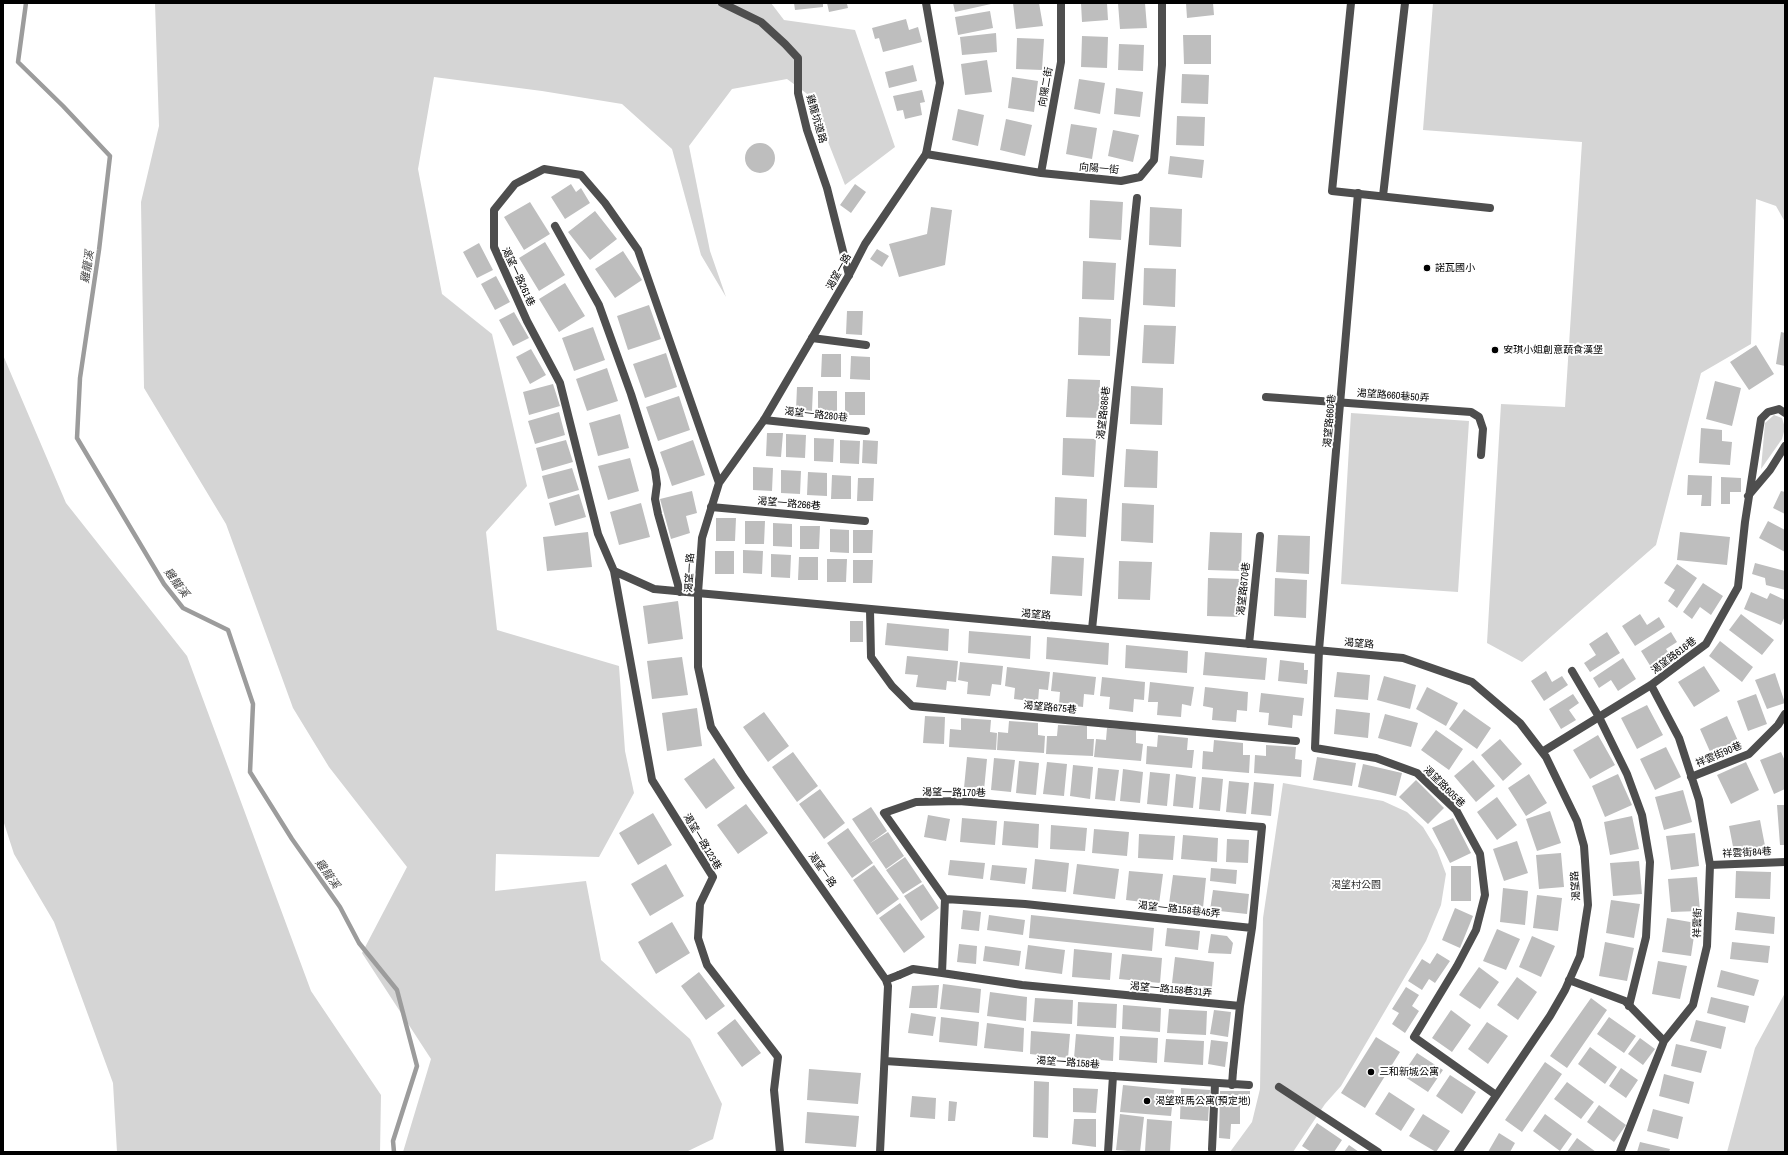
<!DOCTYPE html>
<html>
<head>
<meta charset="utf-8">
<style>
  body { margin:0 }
  #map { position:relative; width:1788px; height:1155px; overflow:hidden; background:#fff; font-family:"Archivo Narrow",sans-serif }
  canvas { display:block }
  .frame { position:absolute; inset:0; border:4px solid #000; pointer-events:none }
</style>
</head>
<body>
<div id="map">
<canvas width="1788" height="1155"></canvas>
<div class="frame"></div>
</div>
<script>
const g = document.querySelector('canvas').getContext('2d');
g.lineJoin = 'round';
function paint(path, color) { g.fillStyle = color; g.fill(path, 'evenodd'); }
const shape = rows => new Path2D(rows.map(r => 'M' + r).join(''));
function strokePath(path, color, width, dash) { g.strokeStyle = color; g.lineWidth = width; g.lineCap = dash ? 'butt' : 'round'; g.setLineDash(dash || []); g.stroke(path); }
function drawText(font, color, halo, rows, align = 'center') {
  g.font = font + ' "Archivo Narrow","Noto Sans TC",sans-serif'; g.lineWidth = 4; g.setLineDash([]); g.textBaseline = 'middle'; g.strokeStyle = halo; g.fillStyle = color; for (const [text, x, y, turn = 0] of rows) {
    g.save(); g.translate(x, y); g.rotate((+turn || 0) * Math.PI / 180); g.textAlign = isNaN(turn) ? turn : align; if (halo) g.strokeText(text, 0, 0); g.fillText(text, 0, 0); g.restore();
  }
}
paint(shape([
  [155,3,771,3,784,20,855,30,895,147,845,185,810,96,787,79,732,89,689,146,710,251,726,297,701,255,672,149,622,104,542,91,434,77,418,169,442,294,492,334,527,486,486,532,497,630,619,666,625,751,634,793,599,857,496,854,495,891,586,881,601,960,690,1039,722,1104,713,1139,686,1152,403,1152,431,1059,362,953,407,867,329,767,293,708,226,524,144,388,141,202,159,126],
  [1433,3,1785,3,1785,222,1776,206,1756,199,1751,344,1701,373,1656,545,1522,662,1487,643,1501,404,1565,407,1582,142,1423,130],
  [3,355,66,503,187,656,311,991,381,1095,380,1152,117,1152,113,1083,54,922,14,854,3,820],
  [1351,413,1469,421,1458,592,1341,584],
  [1774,415,1782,418,1785,428,1782,439,1761,469,1765,423],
  [1283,783,1383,801,1407,812,1423,827,1437,850,1446,874,1441,905,1426,941,1341,1086,1325,1104,1293,1152,1230,1152,1252,1122,1260,1089,1263,918],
  [1785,993,1785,1152,1727,1152,1755,1048]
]), '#d5d5d5');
strokePath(shape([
  [26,3,18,62,63,106,110,156,99,250,80,378,77,438,164,584,183,608,228,630,253,704,250,772,292,839,340,907,359,943,397,990,417,1066,393,1141,394,1152]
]), '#9c9c9c', 4.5);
paint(shape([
  [794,3,823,3,823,7,795,10],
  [827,3,850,3,850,4,847,4,848,8,829,12],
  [953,3,991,3,991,4,955,12],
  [1013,3,1039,3,1043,26,1016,29],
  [1081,3,1107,3,1108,20,1082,22],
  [1118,3,1145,3,1147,28,1120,29],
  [1186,3,1213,3,1214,15,1187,18],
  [990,11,993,28,958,35,955,17],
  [906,19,909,30,918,27,922,42,883,52,879,38,875,39,872,28],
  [996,33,997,52,962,55,960,37],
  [1183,35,1211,35,1211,64,1184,64],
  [1082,36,1108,37,1107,68,1081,67],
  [1017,38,1044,39,1042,70,1016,69],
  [1119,44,1144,45,1143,71,1118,70],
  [987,60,992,92,965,95,961,64],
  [913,65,917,81,889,88,885,72],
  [1182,74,1209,75,1208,104,1181,103],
  [1012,77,1038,81,1034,112,1008,108],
  [1079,79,1105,83,1100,114,1074,109],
  [1116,88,1143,92,1140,117,1114,114],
  [922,90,925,102,920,103,922,115,905,119,903,110,897,111,893,96],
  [958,109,984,115,978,146,952,140],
  [1177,116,1205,117,1204,146,1176,145],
  [1006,119,1032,125,1025,156,1000,150],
  [1071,124,1097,128,1092,159,1066,154],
  [1113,130,1139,135,1133,162,1108,156],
  '745 158a15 15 0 1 1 30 0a15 15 0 1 1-30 0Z',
  [1170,156,1204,160,1202,178,1168,174],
  [571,184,576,192,581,188,590,203,565,219,551,197],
  [855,184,866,192,851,213,840,205],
  [1090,200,1123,202,1121,240,1089,238],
  [530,202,550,234,524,250,504,217],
  [931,207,952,210,945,265,899,277,889,244,927,234],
  [1150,207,1182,209,1181,247,1149,245],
  [595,211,617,239,590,260,568,232],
  [545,242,565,275,539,291,519,258],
  [479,243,493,270,477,278,463,252],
  [877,249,889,256,882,267,870,259],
  [623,251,642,280,615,298,595,269],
  [1083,261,1116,263,1114,300,1082,299],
  [1144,268,1176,269,1175,307,1143,305],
  [496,276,510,302,495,310,481,284],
  [565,283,585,316,559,332,539,299],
  [649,305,661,339,628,350,617,316],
  [847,311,863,311,862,335,846,334],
  [514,312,529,338,513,346,499,320],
  [1079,317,1111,319,1110,356,1078,355],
  [1144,325,1176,326,1174,364,1142,363],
  [593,327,605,360,574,371,562,338],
  [1781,332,1785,333,1785,366,1776,364],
  [1756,345,1774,374,1749,390,1730,362],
  [531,349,546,375,530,384,516,357],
  [666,353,677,387,645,398,633,364],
  [822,354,841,354,841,377,821,377],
  [851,356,870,357,870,380,850,379],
  [607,368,618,401,587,411,576,379],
  [1068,379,1100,380,1099,418,1066,417],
  [1715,381,1741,388,1732,426,1706,419],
  [553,384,560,406,529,415,523,392],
  [1131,386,1163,388,1162,425,1130,424],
  [797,387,813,387,812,411,796,410],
  [818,391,837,391,837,414,818,414],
  [845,392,865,392,865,415,845,415],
  [679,396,690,430,658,441,646,407],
  [559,412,565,435,535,444,528,421],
  [620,414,629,448,598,456,589,423],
  [1701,428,1722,430,1722,441,1732,442,1730,465,1699,463],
  [767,433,783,433,781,457,766,456],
  [786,434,806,435,805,458,786,457],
  [814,438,834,439,833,462,814,461],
  [1063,438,1096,439,1094,477,1062,475],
  [566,440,573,462,542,471,536,448],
  [693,440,705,475,672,486,660,452],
  [840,440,860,441,859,464,840,463],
  [863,440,878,441,877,464,862,463],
  [1126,449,1158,451,1157,488,1124,487],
  [630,458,639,491,608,500,598,466],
  [753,467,773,468,772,491,753,490],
  [572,468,579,490,548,499,542,476],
  [781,470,801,471,800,494,781,493],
  [808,472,827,473,827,496,807,495],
  [832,475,851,476,851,499,831,499],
  [1688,475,1712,476,1711,506,1701,506,1702,495,1687,495],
  [1721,477,1741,478,1741,492,1730,492,1730,504,1721,504],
  [858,478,874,478,873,501,857,501],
  [692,491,697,513,686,516,690,533,671,539,660,499],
  [1781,491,1785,492,1785,514,1773,508],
  [579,494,586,517,555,526,549,503],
  [1055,497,1087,499,1086,537,1054,535],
  [641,503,650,537,619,545,610,512],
  [1122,503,1154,505,1153,543,1121,541],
  [716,518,736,518,735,541,716,541],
  [745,521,765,521,764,544,745,544],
  [1768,521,1785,530,1785,552,1759,538],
  [773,523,792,524,792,547,773,546],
  [800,526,820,526,819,549,800,549],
  [830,529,849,530,849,553,830,552],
  [853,530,873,530,872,553,853,553],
  [588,532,592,567,547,571,543,537],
  [1210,532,1242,533,1241,571,1208,570],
  [1680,532,1730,537,1727,565,1677,560],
  [1278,535,1310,536,1309,574,1276,572],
  [743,550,763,551,762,574,743,573],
  [715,551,734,551,734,574,715,574],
  [771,554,791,555,790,578,771,577],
  [1052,556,1084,558,1082,596,1050,594],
  [799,557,818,557,818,580,798,580],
  [827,559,847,559,846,582,827,582],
  [853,560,873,560,872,583,853,583],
  [1119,561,1152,562,1150,600,1118,599],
  [1755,563,1785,571,1785,590,1766,585,1765,578,1752,574],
  [1677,564,1697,578,1677,608,1668,601,1675,590,1664,583],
  [1208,578,1241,579,1239,617,1207,616],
  [1275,578,1307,580,1306,618,1274,616],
  [1703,583,1723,596,1711,615,1700,607,1692,619,1683,612],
  [1751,592,1767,599,1770,593,1785,600,1785,616,1781,625,1744,609],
  [678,601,683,639,648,644,643,606],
  [1640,614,1647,625,1659,617,1665,627,1635,646,1622,626],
  [1741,614,1774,640,1762,655,1729,630],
  [850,621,863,621,863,642,850,642],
  [887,623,949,629,948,651,885,645],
  [969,631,1031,636,1030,659,968,653],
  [1607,632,1620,653,1590,672,1584,663,1596,655,1589,644],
  [1671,632,1677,642,1666,649,1673,660,1654,672,1641,651],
  [1047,637,1109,643,1108,665,1046,659],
  [1720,641,1753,667,1742,682,1709,656],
  [1126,645,1188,651,1187,673,1125,668],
  [1205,652,1267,658,1265,680,1203,675],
  [907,656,958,661,956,682,947,681,946,690,916,687,918,675,905,674],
  [682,657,688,695,652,699,647,661],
  [1623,658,1636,679,1618,691,1611,680,1599,688,1593,678],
  [1280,660,1304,663,1304,670,1308,670,1307,684,1278,681],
  [960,662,1003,666,1001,685,992,684,990,696,967,694,968,682,958,680],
  [1704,666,1720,691,1694,707,1678,682],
  [1007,667,1050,672,1048,690,1039,689,1038,702,1014,699,1015,688,1005,686],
  [1546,671,1552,682,1562,676,1568,685,1544,701,1531,681],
  [1053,672,1096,677,1094,695,1084,694,1083,707,1059,704,1060,692,1051,691],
  [1337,672,1370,675,1368,700,1334,697],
  [1775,673,1785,703,1767,709,1755,680],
  [1384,676,1416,685,1410,709,1377,700],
  [1102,677,1145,682,1144,700,1134,699,1133,712,1109,709,1110,697,1100,696],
  [1150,682,1194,687,1191,706,1182,704,1181,717,1157,715,1158,702,1148,702],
  [1205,687,1248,692,1247,711,1237,710,1236,722,1212,720,1213,708,1203,706],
  [1427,687,1458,703,1446,726,1416,709],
  [1261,693,1304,698,1302,716,1293,715,1292,728,1268,725,1269,713,1259,712],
  [1573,694,1579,703,1569,710,1576,720,1561,729,1549,709],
  [1756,694,1767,724,1748,731,1737,701],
  [1647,705,1663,735,1637,749,1621,718],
  [697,708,702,746,667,751,662,713],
  [1336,709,1370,713,1368,738,1334,734],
  [1464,709,1491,728,1477,749,1449,729],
  [764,712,789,746,768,762,743,727],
  [1385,714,1418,723,1411,747,1378,738],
  [925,716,945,717,944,744,923,743],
  [1727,716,1739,743,1712,756,1700,729],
  [961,718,991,720,990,732,997,733,996,750,949,747,950,729,961,730],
  [1009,721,1038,723,1038,735,1045,736,1044,753,997,750,998,732,1008,733],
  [1058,725,1087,726,1087,739,1094,739,1093,756,1046,754,1047,736,1057,736],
  [1107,728,1136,730,1136,743,1143,744,1141,761,1094,757,1096,739,1106,740],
  [1436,730,1463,749,1449,770,1421,750],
  [1158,735,1188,738,1187,750,1194,750,1192,768,1146,764,1147,746,1157,747],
  [1598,735,1615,765,1590,779,1573,750],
  [1500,739,1522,764,1503,781,1481,755],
  [1214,740,1243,743,1243,755,1250,755,1249,773,1202,769,1203,751,1213,752],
  [1266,745,1296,747,1295,759,1302,760,1301,777,1254,773,1255,755,1266,756],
  [1666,747,1681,777,1655,790,1640,759],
  [793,752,818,786,797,802,772,767],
  [1781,752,1785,761,1785,789,1774,794,1760,760],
  [967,757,987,759,984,790,964,788],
  [1317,757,1356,763,1352,786,1313,780],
  [714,758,735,788,706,809,684,779],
  [994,758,1015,760,1011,792,991,790],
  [1473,760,1495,786,1476,802,1454,776],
  [1019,761,1039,763,1036,795,1016,793],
  [1047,762,1067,764,1064,796,1043,794],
  [1746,762,1759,790,1731,804,1717,775],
  [1363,764,1402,773,1396,796,1358,787],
  [1073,765,1093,767,1090,799,1070,796],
  [1098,768,1119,770,1115,801,1095,799],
  [1123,769,1143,772,1140,803,1120,801],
  [1150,772,1170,774,1167,806,1147,804],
  [1176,774,1196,777,1193,808,1173,806],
  [1529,774,1547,803,1526,816,1508,788],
  [1618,774,1632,805,1605,817,1592,786],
  [1202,777,1223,779,1220,811,1199,809],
  [1416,780,1444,808,1428,824,1399,797],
  [1229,781,1249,783,1246,814,1226,812],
  [1254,782,1274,784,1271,816,1251,814],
  [820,789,845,823,824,839,799,804],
  [1683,790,1692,822,1664,830,1655,797],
  [1497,797,1517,825,1497,840,1477,812],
  [746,804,768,833,738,854,717,825],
  [1777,805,1785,805,1785,845,1780,845],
  [871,807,887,831,869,844,852,819],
  [1550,811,1561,843,1537,851,1526,819],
  [653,813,672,845,638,865,619,833],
  [928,815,950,819,946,841,924,837],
  [1632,816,1639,849,1610,855,1604,822],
  [962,818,997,821,995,845,960,842],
  [1453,818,1471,853,1450,863,1432,828],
  [1760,820,1766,851,1735,857,1729,826],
  [1004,821,1039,824,1038,848,1002,845],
  [1051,825,1087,828,1085,851,1050,849],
  [848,828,873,863,852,878,827,843],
  [1094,829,1129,832,1127,856,1092,853],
  [888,832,904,856,886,869,869,844],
  [1695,833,1699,866,1671,870,1666,836],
  [1139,834,1175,836,1173,860,1138,858],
  [1183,835,1218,838,1217,862,1181,859],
  [1227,839,1249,840,1248,863,1226,862],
  [1517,841,1528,873,1504,881,1493,849],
  [1561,853,1564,887,1539,889,1536,855],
  [905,857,922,882,903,894,886,870],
  [1035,859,1069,863,1066,892,1032,889],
  [950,860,985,863,983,879,948,875],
  [1639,861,1642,894,1613,896,1610,863],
  [666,864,684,896,650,916,631,884],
  [1077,864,1119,869,1115,899,1073,894],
  [874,865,899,899,877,915,853,880],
  [992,865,1027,868,1025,884,990,880],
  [1451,866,1471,866,1471,901,1451,901],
  [1211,868,1237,870,1236,884,1210,881],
  [1129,871,1163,874,1159,904,1126,900],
  [1736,871,1771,872,1770,899,1735,898],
  [1173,875,1206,878,1203,908,1169,904],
  [1697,877,1700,911,1671,912,1668,879],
  [923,884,939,908,921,921,904,896],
  [1503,888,1528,891,1525,925,1500,922],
  [1213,890,1249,894,1247,914,1210,910],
  [1537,895,1562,898,1558,931,1533,928],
  [1611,900,1640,904,1634,938,1606,933],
  [900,903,925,937,904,953,879,918],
  [1455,908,1473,916,1460,948,1442,940],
  [963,910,981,912,979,931,961,929],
  [1737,912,1775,917,1774,934,1735,930],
  [989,915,1025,920,1023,935,987,930],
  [1031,915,1154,928,1152,951,1029,938],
  [1667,918,1696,923,1691,956,1662,952],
  [672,922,690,953,656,974,638,942],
  [1167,928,1200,931,1198,950,1165,946],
  [1497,929,1520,939,1506,970,1483,961],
  [1211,934,1227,936,1233,943,1231,954,1208,953],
  [1532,936,1555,946,1541,977,1519,967],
  [1605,942,1634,948,1627,981,1599,976],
  [1732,942,1770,946,1768,963,1730,959],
  [959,944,977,946,976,964,957,962],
  [1028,945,1065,950,1062,974,1025,969],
  [985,946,1021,951,1019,966,983,961],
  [1074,949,1112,953,1110,980,1072,977],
  [1437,953,1450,961,1435,983,1429,979,1422,990,1408,981,1422,959,1430,964],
  [1122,954,1162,958,1160,983,1119,979],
  [1175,957,1214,962,1212,987,1172,983],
  [1658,961,1687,966,1680,999,1652,994],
  [1479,967,1499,982,1480,1009,1459,995],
  [1721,970,1759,980,1754,996,1717,987],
  [699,972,725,1006,706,1020,681,986],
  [1517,977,1537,992,1518,1020,1497,1005],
  [943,984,981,989,979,1013,940,1009],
  [939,985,937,1008,909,1008,912,986],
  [1406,987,1419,995,1412,1006,1419,1011,1405,1033,1392,1024,1399,1013,1392,1009],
  [990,992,1027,997,1026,1021,987,1016],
  [1711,997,1749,1006,1745,1023,1707,1013],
  [1035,998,1073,1000,1072,1024,1033,1022],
  [1591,998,1607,1010,1567,1068,1550,1056],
  [1078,1002,1117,1004,1116,1028,1077,1026],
  [1123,1005,1161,1008,1160,1032,1122,1029],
  [1169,1009,1207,1011,1206,1035,1167,1033],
  [1214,1010,1231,1012,1228,1037,1210,1034],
  [1451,1010,1471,1025,1452,1052,1432,1038],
  [911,1013,936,1017,933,1036,908,1033],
  [941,1017,979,1022,977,1046,939,1042],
  [1609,1017,1636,1036,1624,1053,1597,1034],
  [735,1019,761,1053,742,1067,717,1033],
  [1696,1020,1726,1027,1721,1049,1690,1041],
  [1487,1022,1508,1036,1488,1064,1468,1049],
  [987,1023,1024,1028,1023,1052,984,1048],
  [1031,1031,1070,1034,1068,1058,1030,1054],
  [1076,1034,1114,1037,1113,1061,1074,1058],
  [1120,1036,1158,1038,1157,1063,1119,1060],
  [1376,1037,1400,1052,1365,1108,1341,1093],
  [1640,1038,1655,1049,1643,1065,1628,1054],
  [1166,1039,1204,1041,1203,1065,1164,1062],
  [1211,1040,1228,1042,1225,1067,1208,1064],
  [1676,1044,1707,1051,1701,1073,1671,1066],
  [1590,1047,1617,1067,1605,1084,1578,1064],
  [1417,1053,1443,1070,1428,1092,1402,1075],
  [1545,1062,1562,1074,1522,1132,1505,1120],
  [1621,1068,1638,1080,1626,1098,1609,1086],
  [809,1069,861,1073,858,1104,807,1100],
  [1664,1074,1694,1082,1689,1104,1659,1096],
  [1450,1075,1476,1092,1462,1114,1436,1096],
  [1034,1081,1049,1082,1048,1138,1033,1137],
  [1567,1082,1594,1102,1581,1119,1554,1099],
  [1123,1085,1174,1090,1171,1116,1120,1112],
  [1073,1088,1098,1089,1096,1113,1073,1112],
  [1181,1088,1210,1090,1208,1121,1180,1119],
  [1220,1091,1250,1091,1250,1107,1240,1106,1240,1124,1231,1124,1230,1139,1219,1138],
  [1389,1092,1415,1109,1401,1131,1375,1114],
  [912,1096,936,1098,935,1119,910,1117],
  [949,1101,957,1102,955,1121,948,1121],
  [1599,1105,1626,1125,1614,1142,1587,1122],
  [1653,1109,1683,1117,1678,1139,1647,1131],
  [807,1112,859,1116,856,1147,805,1143],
  [1120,1114,1144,1117,1140,1152,1116,1150],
  [1423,1114,1450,1131,1436,1152,1409,1136],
  [1545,1114,1572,1134,1560,1151,1533,1131],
  [1074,1119,1096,1119,1096,1147,1072,1144],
  [1147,1119,1172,1121,1170,1152,1145,1152],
  [1317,1123,1342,1140,1334,1152,1311,1152,1302,1146],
  [1499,1133,1515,1143,1510,1152,1488,1152],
  [1577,1138,1596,1152,1567,1152],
  [1640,1142,1670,1149,1669,1152,1637,1152],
  [1349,1145,1359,1152,1344,1152]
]), '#bebebe');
strokePath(shape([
  [722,3,761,22,785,44,798,58,798,93,807,130,827,188,849,275],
  [1351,3,1332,191,1490,208],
  [926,154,1041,173,1121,181,1140,177,1154,160,1162,65,1162,3],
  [1041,173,1061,62,1061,3],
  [1383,196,1405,3],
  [812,338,866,345],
  [1266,397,1471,412,1479,417,1483,429,1481,455],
  [764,420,866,431],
  [711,507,865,521],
  [870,610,871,657,892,686,912,706,1296,741],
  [1092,629,1137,198],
  [1249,644,1260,536],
  [1572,671,1599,717,1627,774,1642,815,1650,862,1646,937,1629,1006],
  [1691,777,1749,754,1778,725,1785,714],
  [1710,865,1785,862],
  [945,899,1025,904,1252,928,1240,1006],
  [942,973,1022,985,1240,1006,1233,1071],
  [899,975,913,969,942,973,945,899,884,813,916,802,959,801,1262,827,1252,928],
  [1212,1149,1215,1084],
  [1108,1152,1113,1076]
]), '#4e4e4e', 8);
strokePath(shape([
  [1358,193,1319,650,1315,748,1376,758,1417,773,1456,810,1480,854,1485,895,1476,930,1457,966,1414,1037,1496,1095],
  [555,226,599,305,631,394,655,470,657,484,655,499,658,514,680,592],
  [719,483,638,250,605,203,581,175,544,169,515,184,494,210,494,247,527,321,560,383,598,534,614,571,654,589,1403,658,1472,682,1520,723,1546,757,1577,821,1584,846,1588,905,1580,956,1565,990,1550,1016,1458,1152],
  [1748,496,1770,470,1785,446],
  [614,571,652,780,713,877,700,904,698,938,707,965,778,1057,774,1090,780,1152],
  [1542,752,1651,685,1706,644,1738,587,1745,522,1761,419,1768,412,1779,409,1785,413],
  [886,980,899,975],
  [1569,980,1625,1001,1664,1041],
  [885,1061,1249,1085],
  [1232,1085,1233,1071],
  [1279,1087,1378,1152],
  [880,1152,888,986,886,980,742,775,711,727,698,667,698,593,702,538,719,483,764,420,849,275,865,244,926,154,940,83,926,3],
  [1620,1152,1664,1041,1693,1005,1707,946,1710,865,1699,800,1679,738,1651,685]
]), '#4e4e4e', 8);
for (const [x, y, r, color] of [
  [1427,268,4,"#000"],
  [1495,350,4,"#000"],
  [1371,1072,4,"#000"],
  [1147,1101,4,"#000"]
]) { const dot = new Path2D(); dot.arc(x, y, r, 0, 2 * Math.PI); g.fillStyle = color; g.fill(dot); strokePath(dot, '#fff', 1.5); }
drawText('10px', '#000', '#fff', [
  ["向陽二街",1046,87,-80],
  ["雞籠坑道路",816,119,74],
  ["向陽一街",1099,169,5],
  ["渴望一路",839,272,-61],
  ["渴望一路261巷",518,277,65],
  ["渴望路660巷50弄",1393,396,4],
  ["渴望路686巷",1104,413,-84],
  ["渴望一路280巷",816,415,6],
  ["渴望路660巷",1330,421,-85],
  ["渴望一路266巷",789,504,5],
  ["渴望一路",690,573,-87],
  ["渴望路670巷",1244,589,-84],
  ["渴望路",1036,615,5],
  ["渴望路",1359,644,5],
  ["渴望路616巷",1674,656,-37],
  ["渴望路675巷",1050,708,5],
  ["祥雲街90巷",1719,755,-23],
  ["渴望路605巷",1444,787,45],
  ["渴望一路170巷",954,793,1],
  ["渴望一路123巷",702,842,59],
  ["祥雲街84巷",1747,853,-3],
  ["渴望一路",822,870,55],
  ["渴望路",1576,886,-94],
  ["渴望一路158巷45弄",1179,910,6],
  ["祥雲街",1698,923,-88],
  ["渴望一路158巷31弄",1171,990,5],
  ["渴望一路158巷",1068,1063,4]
]);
drawText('10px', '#000', '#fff', [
  ["諾瓦國小",1435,268],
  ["安琪小姐創意蔬食漢堡",1503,350],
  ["三和新城公寓",1379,1072],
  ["渴望斑馬公寓(預定地)",1155,1101]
], 'left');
drawText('10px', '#2c2c2c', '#fff', [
  ["渴望村公園",1356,885]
]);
drawText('italic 11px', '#3d3d3d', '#fff', [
  ["雞籠溪",88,267,-81],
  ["雞籠溪",176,583,53],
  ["雞籠溪",327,874,55]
]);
</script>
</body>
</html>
